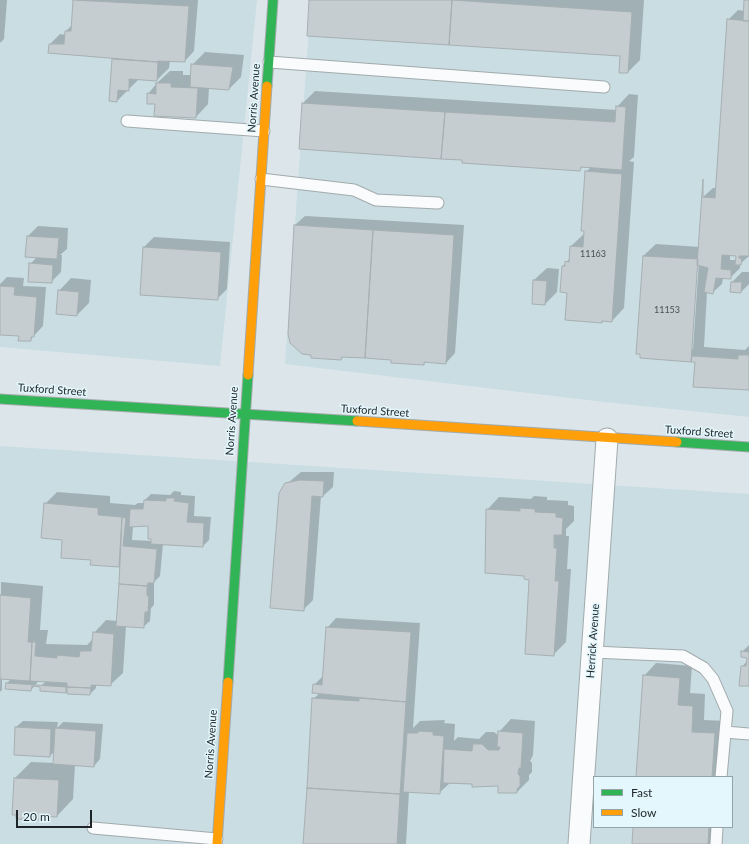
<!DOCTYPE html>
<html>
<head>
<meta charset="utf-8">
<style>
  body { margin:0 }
  #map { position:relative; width:749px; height:844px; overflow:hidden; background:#dce6ea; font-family:Lato,sans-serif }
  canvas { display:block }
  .legend { position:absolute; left:593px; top:776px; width:140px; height:52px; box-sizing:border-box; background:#e3f7fd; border:1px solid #94a3a8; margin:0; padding:5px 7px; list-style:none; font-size:12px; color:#1e2528 }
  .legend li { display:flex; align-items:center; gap:8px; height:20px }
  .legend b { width:20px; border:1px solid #94a3a8 }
  .scale { position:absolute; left:16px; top:810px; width:76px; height:18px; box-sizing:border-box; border:2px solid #1e2528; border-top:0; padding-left:5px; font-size:12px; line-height:14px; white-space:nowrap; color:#1e2528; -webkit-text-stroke:3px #e3f7fd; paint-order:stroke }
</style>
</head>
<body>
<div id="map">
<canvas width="749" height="844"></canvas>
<ul class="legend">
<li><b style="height:5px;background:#30b455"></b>Fast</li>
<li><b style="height:5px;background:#ff9f0a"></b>Slow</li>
</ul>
<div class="scale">20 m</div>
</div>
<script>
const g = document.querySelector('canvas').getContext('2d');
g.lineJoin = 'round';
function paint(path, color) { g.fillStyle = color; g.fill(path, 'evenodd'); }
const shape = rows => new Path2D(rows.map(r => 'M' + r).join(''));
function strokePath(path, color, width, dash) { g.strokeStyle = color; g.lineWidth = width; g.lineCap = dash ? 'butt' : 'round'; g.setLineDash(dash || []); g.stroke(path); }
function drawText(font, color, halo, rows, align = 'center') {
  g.font = font + ' Lato,sans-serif'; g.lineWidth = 3; g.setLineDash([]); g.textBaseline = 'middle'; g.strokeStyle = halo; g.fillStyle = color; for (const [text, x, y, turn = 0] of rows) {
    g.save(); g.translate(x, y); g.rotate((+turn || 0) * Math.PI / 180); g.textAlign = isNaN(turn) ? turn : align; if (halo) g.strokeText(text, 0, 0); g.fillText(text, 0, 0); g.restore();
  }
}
paint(shape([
  [0,0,257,0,220,366,0,347],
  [311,0,749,0,749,417,604,402,285,364],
  [0,446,749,494,749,844,0,844],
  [594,777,732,777,732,827,594,827]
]), '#c9dde3');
paint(shape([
  [0,0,7,0,4,39,0,43],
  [74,0,198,0,194,51,185,61,170,60,169,68,157,80,139,79,117,101,110,100,113,56,50,44,60,34,66,35,66,31,72,25],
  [310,0,644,0,640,60,628,72,621,55],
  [745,0,749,0,749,256,740,264,740,268,730,278,723,278,722,284,712,293,707,292,704,347,745,350,749,346,749,389,696,361,641,357,643,256,656,244,700,247,703,197,713,188,717,188,728,20,738,10,745,11],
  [730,255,737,255,736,260,730,260],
  [697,260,699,261,693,349,691,349],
  [205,52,244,55,241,77,229,89,209,88,208,104,196,117,156,103,148,94,157,83,170,71,183,71,183,75,192,75,192,65],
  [315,91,617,110,617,107,629,94,638,95,634,157,629,161,634,162,624,308,612,321,604,320,602,322,568,292,563,266,570,258,571,246,584,234,586,172,591,167,583,166,580,170,463,159,300,148,303,103],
  [305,216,464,225,455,353,446,363,426,361,424,364,392,359,344,356,341,359,295,225],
  [38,226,68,228,67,249,60,255,62,255,61,272,51,282,30,264,37,257,28,236],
  [154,237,230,242,227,289,217,299,141,294,144,247],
  [547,268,559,269,557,292,545,304,534,280],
  [742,272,749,272,749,284,741,292,731,291,732,282],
  [7,277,24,278,23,286,46,287,43,326,30,340,20,335,0,334,0,284],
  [71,278,91,280,89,303,77,315,59,291],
  [301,472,334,472,333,487,323,496,321,496,313,600,303,610,283,487],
  [174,491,181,492,181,495,195,496,194,516,211,517,209,540,203,546,163,544,160,576,154,582,154,605,151,608,150,621,143,627,126,626,123,673,110,685,96,684,96,688,90,694,41,690,41,686,46,681,38,680,37,683,31,690,6,684,12,678,2,678,2,690,0,692,1,582,43,586,40,630,48,630,46,644,87,645,93,639,94,633,106,620,117,621,122,567,91,564,92,559,63,539,45,504,57,492,110,496,110,503,135,505,138,503,145,503,145,500,151,494,170,495],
  [149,525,152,541,132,540,133,526],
  [534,496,547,497,547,500,568,501,568,505,574,506,574,521,566,529,566,536,569,536,567,569,571,569,566,642,553,655,530,579,485,553,487,510,499,497,531,499],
  [336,618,420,623,413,728,420,721,445,720,444,723,455,724,454,741,458,737,479,739,486,732,494,732,499,736,499,732,511,719,535,721,533,755,530,761,532,763,532,772,529,775,529,780,517,792,499,785,450,783,439,793,409,791,406,844,304,844,313,699,320,693,314,685,324,675,327,628],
  [749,645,749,685,742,667,747,661,748,657,742,652],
  [656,663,692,666,690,693,705,694,704,720,727,721,723,777,637,777,644,676],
  [23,721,58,722,57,728,63,722,103,724,100,759,94,766,75,765,73,799,57,816,43,815,39,819,14,779,31,762,54,763,55,751,50,756,16,727],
  [634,827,720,827,719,844,633,844]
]), '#0003');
const building = shape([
  [73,0,189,6,185,62,158,61,158,62,48,53,49,44,64,44,65,31,71,31,73,0],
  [309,0,452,0,449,45,307,36,309,0],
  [452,0,632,12,628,73,619,73,620,56,449,45,452,0],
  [744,0,749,0,749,21,743,21,744,0],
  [727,19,749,21,749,256,739,256,739,258,742,259,741,265,735,265,736,256,722,255,721,269,731,270,731,279,716,278,713,294,704,292,708,268,697,265,703,179,703,197,715,198,727,19],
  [112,59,158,62,157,81,129,79,129,91,118,90,117,102,109,101,112,59],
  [191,64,233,67,229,90,190,87,191,64],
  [156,83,171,83,171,87,198,88,196,118,154,116,155,104,147,104,147,93,156,94,156,83],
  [302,103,445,112,441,159,299,149,302,103],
  [616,106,626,107,622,170,581,167,580,171,462,163,462,160,441,159,445,112,615,122,616,106],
  [585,171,622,174,612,322,602,321,602,323,565,320,567,293,560,292,562,266,565,266,565,261,569,262,570,246,583,247,584,231,581,231,585,171],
  [294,225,373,230,365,358,342,357,341,360,311,358,311,355,302,354,290,343,288,334,294,225],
  [373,230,454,235,446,364,424,362,424,365,391,363,391,360,365,358,373,230],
  [27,236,59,238,57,259,25,257,27,236],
  [143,247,221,252,218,300,140,295,143,247],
  [643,256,698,259,691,362,640,358,640,354,636,354,643,256],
  [29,263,53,265,52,283,28,282,29,263],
  [533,280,547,281,545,305,532,304,533,280],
  [731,282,742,282,741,293,730,292,731,282],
  [0,286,15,287,14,295,37,297,34,337,31,337,31,341,18,341,19,336,0,335,0,286],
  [58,290,79,292,77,316,56,314,58,290],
  [738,355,749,355,749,390,693,387,695,362,691,362,692,356,738,359,738,355],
  [300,480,324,481,323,497,312,496,304,611,270,608,279,493,285,483,300,480],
  [166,498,175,498,174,501,189,503,187,522,204,523,203,547,151,544,151,539,148,539,148,526,129,527,130,509,143,509,144,500,166,501,166,498],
  [44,503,98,508,98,515,122,517,119,567,90,565,91,560,61,558,62,540,41,538,44,503],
  [520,508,535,509,535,512,556,513,556,517,563,518,562,535,554,535,554,548,557,548,555,581,559,581,554,656,525,654,529,580,524,579,524,576,485,573,486,509,520,511,520,508],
  [122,517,126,518,123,546,157,549,154,583,148,583,147,586,119,584,122,517],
  [119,584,147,586,147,596,149,596,148,612,145,612,144,628,116,626,119,584],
  [0,595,31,598,28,642,32,642,30,681,0,679,0,595],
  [326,627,411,632,406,702,312,693,313,684,322,685,326,627],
  [93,632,114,634,111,686,91,685,91,688,67,687,67,683,30,681,32,642,36,642,35,656,57,658,57,655,79,657,80,651,91,651,93,632],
  [741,651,749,652,749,686,739,686,741,666,746,666,747,658,741,657,741,651],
  [643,675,680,678,678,705,693,706,692,732,715,733,712,777,636,777,643,675],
  [6,683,66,687,66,693,40,691,40,687,32,686,31,691,5,689,6,683],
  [67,687,91,688,90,695,67,694,67,687],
  [312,698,359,701,359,698,406,702,400,794,307,788,312,698],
  [15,727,51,729,50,757,14,755,15,727],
  [55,728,96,731,94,767,53,764,55,728],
  [418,731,433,732,433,735,444,736,440,794,403,792,407,733,418,733,418,731],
  [498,731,523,733,521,768,519,768,518,774,520,776,520,786,517,789,517,793,498,793,498,786,472,787,472,784,443,783,444,749,472,751,473,744,482,744,488,750,499,750,500,747,497,747,498,731],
  [14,778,59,780,57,817,40,816,40,820,16,819,16,815,12,815,14,778],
  [307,788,400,794,397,844,303,844,307,788],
  [633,827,709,827,708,844,632,844,633,827]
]);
paint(building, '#c5cdd0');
strokePath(building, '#a7b0b2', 1);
const lane = shape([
  [269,62,604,87],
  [127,121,264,131],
  [261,179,354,190,376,200,438,203],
  [593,652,683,656,704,668,713,679,727,711,721,777],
  [725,732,749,734],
  [93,828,217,839],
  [716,844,717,827]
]);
const street = shape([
  [579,844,607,439]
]);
const fast = shape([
  [267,86,273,0],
  [0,399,357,421],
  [677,442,749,447],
  [228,682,248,375]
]);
const slow = shape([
  [248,375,267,86],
  [357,421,677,442],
  [217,844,228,682]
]);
strokePath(lane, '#a2aaac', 13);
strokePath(street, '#a2aaac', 23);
strokePath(fast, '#a2aaac', 11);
strokePath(slow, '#a2aaac', 11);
strokePath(lane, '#fafbfc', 11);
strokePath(street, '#fafbfc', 21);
strokePath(fast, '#30b455', 9);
strokePath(slow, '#ff9f0a', 9);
drawText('9px', '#4a5154', null, [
  ["11163",593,254],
  ["11153",667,310]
]);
drawText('11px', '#1e2528', '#e3f7fd', [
  ["Norris Avenue",254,98,-86],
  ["Tuxford Street",52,390,4],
  ["Tuxford Street",375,411,4],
  ["Norris Avenue",232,421,-86],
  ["Tuxford Street",699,432,4],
  ["Herrick Avenue",593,641,-86],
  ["Norris Avenue",211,744,-86]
]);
</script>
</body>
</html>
